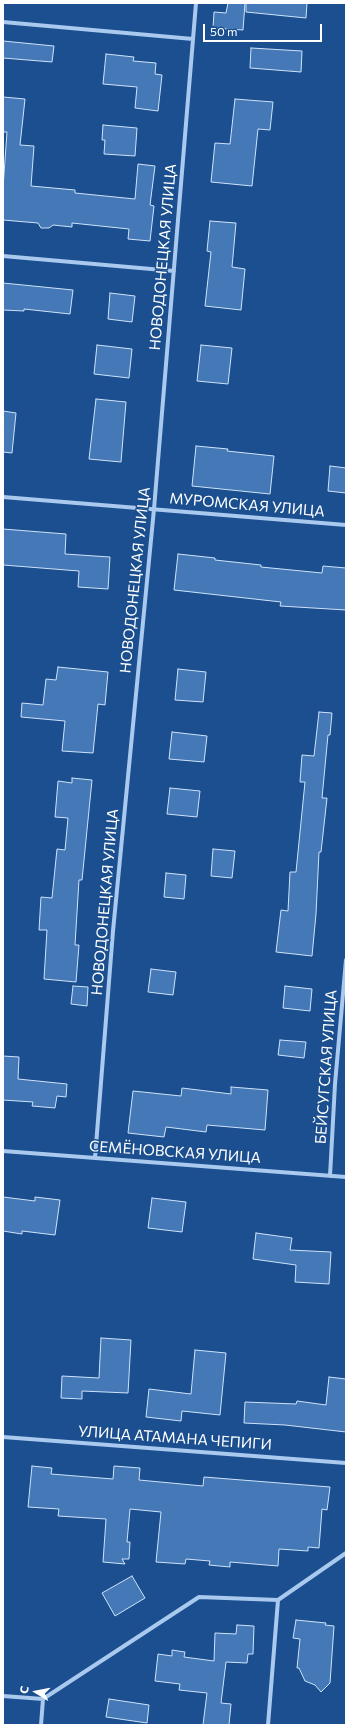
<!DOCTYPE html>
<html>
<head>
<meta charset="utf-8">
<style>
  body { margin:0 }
  #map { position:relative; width:349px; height:1728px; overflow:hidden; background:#1b4f8f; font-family:Commissioner,sans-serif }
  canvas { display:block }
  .frame { position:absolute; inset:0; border:4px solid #fff; pointer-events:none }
  .north { position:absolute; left:16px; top:1672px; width:40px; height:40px; -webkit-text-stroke:3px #1b4f8f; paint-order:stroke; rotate:280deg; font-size:11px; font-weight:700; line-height:16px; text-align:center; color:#fff }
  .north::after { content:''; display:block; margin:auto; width:14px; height:18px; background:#fff; clip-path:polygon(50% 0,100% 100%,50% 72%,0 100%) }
  .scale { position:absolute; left:203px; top:24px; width:119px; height:18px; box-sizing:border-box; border:2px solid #fff; border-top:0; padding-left:5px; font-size:12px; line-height:14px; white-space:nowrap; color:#fff; -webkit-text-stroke:3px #1b4f8f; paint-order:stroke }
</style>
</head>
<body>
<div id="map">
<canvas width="349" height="1728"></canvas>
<div class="frame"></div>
<div class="north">С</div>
<div class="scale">50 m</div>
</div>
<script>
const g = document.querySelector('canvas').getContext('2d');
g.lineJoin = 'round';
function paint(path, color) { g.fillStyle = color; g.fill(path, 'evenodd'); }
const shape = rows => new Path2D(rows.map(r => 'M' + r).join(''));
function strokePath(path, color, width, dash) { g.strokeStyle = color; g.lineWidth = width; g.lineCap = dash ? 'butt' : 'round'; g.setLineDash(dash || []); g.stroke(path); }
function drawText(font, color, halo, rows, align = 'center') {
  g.font = font + ' Commissioner,sans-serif'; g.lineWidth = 3; g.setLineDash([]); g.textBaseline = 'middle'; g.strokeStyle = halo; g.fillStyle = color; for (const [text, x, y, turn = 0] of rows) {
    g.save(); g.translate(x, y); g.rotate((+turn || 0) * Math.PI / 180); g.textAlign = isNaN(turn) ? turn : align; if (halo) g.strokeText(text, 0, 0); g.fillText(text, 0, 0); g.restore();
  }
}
const building = shape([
  [228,3,245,3,243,30,213,28,214,12,226,13,228,3],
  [246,3,307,3,306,18,246,12,246,3],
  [3,41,54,46,52,62,3,58,3,41],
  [251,48,302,51,301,72,250,68,251,48],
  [106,54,134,57,133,61,156,63,155,74,162,75,158,111,135,108,137,87,103,84,106,54],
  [3,97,25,99,20,145,34,146,31,186,75,190,75,193,135,199,138,164,155,166,150,205,154,206,150,241,128,239,129,229,72,223,72,227,53,225,49,228,41,228,38,223,3,220,3,188,7,132,3,132,3,97],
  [235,99,273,102,270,130,258,129,252,186,211,182,215,143,230,144,235,99],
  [103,125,137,128,135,156,104,154,105,140,102,140,103,125],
  [210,221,236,223,232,267,245,269,241,310,205,306,211,252,207,251,210,221],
  [3,283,73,290,70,314,24,309,24,311,3,310,3,283],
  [110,293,135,296,132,322,108,319,110,293],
  [97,345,132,349,129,378,94,374,97,345],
  [201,345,232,348,228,384,197,381,201,345],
  [96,399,126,402,121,462,89,459,96,399],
  [3,411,16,413,12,453,3,452,3,411],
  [196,446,228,449,227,451,274,456,270,494,192,486,196,446],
  [330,466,346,468,346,493,328,491,330,466],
  [3,529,66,534,65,554,110,557,108,589,78,587,79,571,3,565,3,529],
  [178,554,215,558,215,560,261,565,261,567,322,573,323,566,346,568,346,610,280,606,281,602,174,590,178,554],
  [58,667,108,672,105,705,98,704,93,753,62,751,65,721,21,717,22,703,43,705,46,679,56,680,58,667],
  [178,669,206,672,203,702,175,700,178,669],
  [319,712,332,713,330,735,328,735,322,798,327,798,321,852,319,852,316,914,312,956,276,952,281,910,288,911,290,872,296,872,305,782,300,782,302,755,314,756,319,712],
  [172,732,207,736,204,762,169,759,172,732],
  [72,778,92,780,82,880,79,880,75,945,79,945,76,982,44,979,47,930,39,930,41,897,52,898,57,849,65,850,68,818,55,817,58,781,72,783,72,778],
  [170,788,200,791,197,817,167,814,170,788],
  [213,849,235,851,232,878,211,876,213,849],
  [166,873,186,875,184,899,164,897,166,873],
  [151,969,176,972,173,995,148,992,151,969],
  [73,986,88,987,87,1006,71,1004,73,986],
  [285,986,312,989,310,1011,283,1008,285,986],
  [280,1040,306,1042,304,1058,278,1055,280,1040],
  [3,1056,19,1057,18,1079,67,1084,66,1097,57,1096,55,1108,32,1106,33,1102,3,1100,3,1056],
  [231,1087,268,1090,265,1130,207,1125,206,1132,166,1127,164,1137,128,1133,133,1091,181,1096,182,1088,231,1094,231,1087],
  [3,1197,35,1201,35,1197,60,1200,55,1235,22,1231,22,1234,3,1231,3,1197],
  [152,1198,186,1202,182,1232,148,1228,152,1198],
  [256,1233,292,1238,290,1250,331,1252,329,1284,295,1282,296,1265,253,1259,256,1233],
  [101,1338,131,1340,128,1393,82,1391,82,1399,61,1398,62,1376,99,1378,101,1338],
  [195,1350,226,1353,220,1415,182,1411,181,1421,146,1417,149,1389,191,1394,195,1350],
  [329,1377,346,1379,346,1432,285,1425,244,1423,245,1402,296,1404,297,1401,326,1405,329,1377],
  [32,1466,52,1468,51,1474,113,1479,114,1466,140,1468,139,1480,203,1486,204,1477,330,1487,327,1510,322,1509,319,1548,308,1547,308,1551,279,1549,278,1566,230,1562,230,1567,209,1565,210,1561,186,1559,185,1564,156,1562,161,1512,130,1509,127,1542,130,1542,129,1559,122,1559,125,1564,103,1562,106,1519,58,1516,59,1509,28,1507,32,1466],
  [132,1576,145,1598,115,1616,102,1593,132,1576],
  [296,1620,326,1623,325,1625,334,1626,330,1683,321,1692,315,1685,305,1681,299,1668,297,1668,300,1639,293,1638,296,1620],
  [237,1625,254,1626,253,1654,248,1654,247,1663,226,1662,221,1703,231,1704,229,1725,203,1725,207,1693,179,1690,180,1684,155,1681,158,1654,172,1656,172,1650,185,1652,184,1657,214,1661,215,1633,236,1634,237,1625],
  [109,1699,149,1705,147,1723,106,1717,109,1699]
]);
paint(building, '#4478b7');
strokePath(building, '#cfe3fa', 1);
strokePath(shape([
  [3,22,193,39],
  [3,256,174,271],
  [3,497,346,525],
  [3,1151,346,1177],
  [95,1158,113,931,154,509,196,3],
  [330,1176,335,1084,346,960],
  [3,1437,346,1463],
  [3,1696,43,1699,199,1597,278,1600,346,1553],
  [41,1725,43,1699],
  [268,1725,278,1600]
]), '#a9c9ee', 4);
drawText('15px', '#fff', '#1b4f8f', [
  ["НОВОДОНЕЦКАЯ УЛИЦА",163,257,-85],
  ["МУРОМСКАЯ УЛИЦА",247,505,5],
  ["НОВОДОНЕЦКАЯ УЛИЦА",135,580,-84],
  ["НОВОДОНЕЦКАЯ УЛИЦА",105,902,-85],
  ["БЕЙСУГСКАЯ УЛИЦА",326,1067,-86],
  ["СЕМЁНОВСКАЯ УЛИЦА",175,1152,4],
  ["УЛИЦА АТАМАНА ЧЕПИГИ",175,1438,4]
]);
</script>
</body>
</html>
